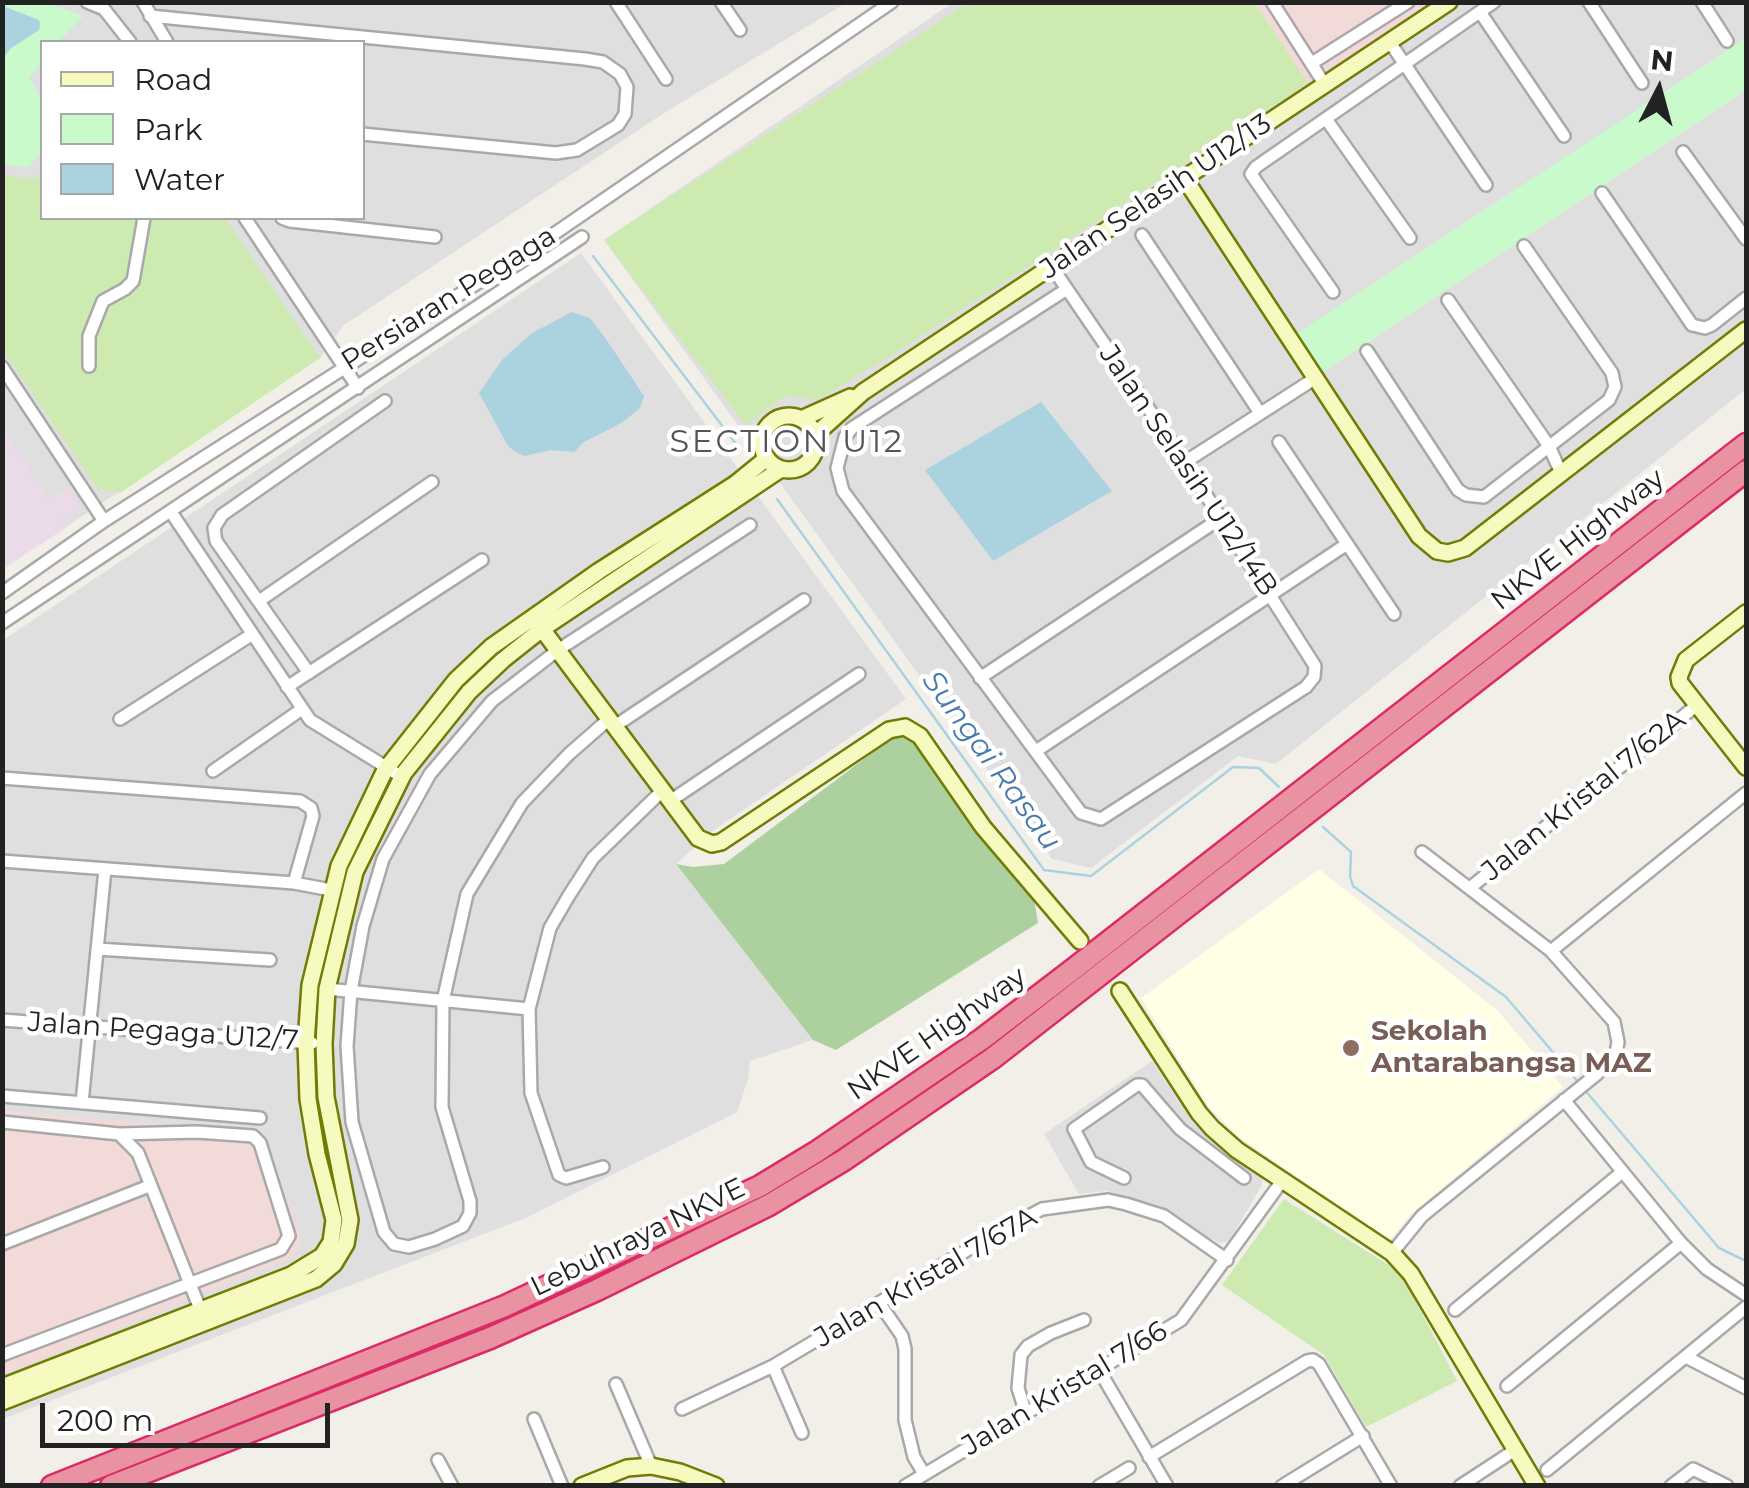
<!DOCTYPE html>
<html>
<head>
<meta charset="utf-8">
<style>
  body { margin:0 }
  #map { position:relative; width:1749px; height:1488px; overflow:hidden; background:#f2efe9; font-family:Montserrat,sans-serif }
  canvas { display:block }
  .frame { position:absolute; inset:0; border:5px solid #222; pointer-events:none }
  .legend { position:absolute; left:40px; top:40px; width:325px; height:180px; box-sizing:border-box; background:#fff; border:2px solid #a7a7a7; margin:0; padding:12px 18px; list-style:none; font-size:30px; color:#222 }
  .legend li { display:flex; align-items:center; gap:20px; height:50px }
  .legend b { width:50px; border:2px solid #a7a7a7 }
  .north { position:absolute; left:1609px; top:40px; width:100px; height:100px; -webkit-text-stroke:8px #fff; paint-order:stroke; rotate:6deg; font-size:28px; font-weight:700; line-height:40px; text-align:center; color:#222 }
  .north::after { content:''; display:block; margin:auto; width:35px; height:45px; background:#222; clip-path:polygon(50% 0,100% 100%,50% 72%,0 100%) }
  .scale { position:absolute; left:40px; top:1403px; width:290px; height:45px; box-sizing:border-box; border:5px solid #222; border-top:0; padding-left:12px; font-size:30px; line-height:35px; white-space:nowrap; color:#222; -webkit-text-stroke:8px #fff; paint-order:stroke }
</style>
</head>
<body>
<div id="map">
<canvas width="1749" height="1488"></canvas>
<div class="frame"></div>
<ul class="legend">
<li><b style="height:12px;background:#f7fabf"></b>Road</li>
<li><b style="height:28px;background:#c8facc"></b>Park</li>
<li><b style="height:28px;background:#aad3df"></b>Water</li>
</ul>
<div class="north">N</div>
<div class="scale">200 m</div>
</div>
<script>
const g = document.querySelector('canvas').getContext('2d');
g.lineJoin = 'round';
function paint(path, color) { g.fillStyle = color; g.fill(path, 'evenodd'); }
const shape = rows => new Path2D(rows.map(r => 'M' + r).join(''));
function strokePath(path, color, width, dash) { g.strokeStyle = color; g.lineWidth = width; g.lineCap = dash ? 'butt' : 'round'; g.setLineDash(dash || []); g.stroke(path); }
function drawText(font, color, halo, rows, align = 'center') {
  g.font = font + ' Montserrat,sans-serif'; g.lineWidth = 9; g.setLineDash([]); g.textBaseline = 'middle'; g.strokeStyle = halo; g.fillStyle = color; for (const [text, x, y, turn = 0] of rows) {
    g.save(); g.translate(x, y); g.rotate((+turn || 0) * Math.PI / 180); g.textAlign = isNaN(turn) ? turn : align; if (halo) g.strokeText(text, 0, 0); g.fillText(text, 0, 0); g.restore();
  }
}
paint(shape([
  [3,3,846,3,664,113,344,325,320,358,3,569],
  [42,42,362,42,362,218,42,218],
  [952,3,1746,3,1746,389,1276,764,1238,756,1091,868,1052,859,604,240],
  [581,253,906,699,714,830,676,864,813,1040,750,1061,748,1079,737,1112,528,1217,3,1419,3,640],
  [1152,1061,1192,1121,1222,1149,1262,1176,1262,1185,1229,1241,1220,1243,1201,1234,1161,1206,1106,1191,1079,1194,1044,1134]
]), '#e0dfdf');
paint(shape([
  [1255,3,1430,3,1308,83],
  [3,1111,264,1133,301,1238,294,1257,3,1375]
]), '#f2dad9');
paint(shape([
  [3,429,49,499,68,488,81,508,63,520,67,527,3,569]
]), '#ebdbe8');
paint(shape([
  [1319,869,1497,1010,1563,1087,1410,1215,1389,1241,1239,1137,1208,1106,1141,998]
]), '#ffffe5');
paint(shape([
  [968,3,1255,3,1308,83,892,355,817,400,786,395,746,425,604,240],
  [42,169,42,218,225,218,320,358,120,493,97,488,3,350,2,175,35,179],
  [1284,1199,1401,1273,1457,1381,1366,1427,1324,1355,1222,1285]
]), '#cdebb0');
paint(shape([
  [904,735,914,741,979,834,1034,899,1038,923,836,1050,813,1040,676,864,693,867,724,864,892,738]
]), '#add19e');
paint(shape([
  [2,3,46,3,83,16,58,42,42,42,42,62,29,78,42,100,42,151,29,167,3,165],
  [1746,38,1746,90,1322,373,1296,334]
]), '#c8facc');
paint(shape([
  [3,6,39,20,40,25,39,30,10,49,3,59],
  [572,312,590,318,606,339,644,396,640,408,623,422,584,442,574,452,550,450,525,456,517,453,508,446,479,393,502,360,532,333],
  [1041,402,1112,491,993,561,925,470]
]), '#aad3df');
strokePath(shape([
  [593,256,736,444],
  [777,499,1044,870,1091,876,1233,767,1259,768,1279,787],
  [1323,827,1351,852,1350,876,1353,886,1506,997,1579,1083],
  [1584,1089,1719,1248,1746,1261]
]), '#aad3df', 2.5);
const street = shape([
  [87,2,104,9,130,42],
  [143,2,167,42],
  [616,2,666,79],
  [721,2,740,30],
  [1272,2,1325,85],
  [1589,2,1642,83],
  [1702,2,1727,41],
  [1480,12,1564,136],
  [150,16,585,59,603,62,620,74,627,87,625,114,618,125,577,150,556,153,362,134],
  [1389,41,1486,185],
  [1312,63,1408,2],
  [1326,119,1410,238],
  [1683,152,1746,239],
  [1602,193,1692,325,1705,328,1712,325,1746,298],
  [245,218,358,388],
  [282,218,290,221,435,237],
  [1142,235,1260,413],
  [1052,267,1185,462,1315,666,1314,677,1306,687,1101,819,1081,813,843,491,837,468,845,437,852,428,1067,289],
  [1333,292,1251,174,1256,167,1494,2],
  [1448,300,1549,446,1561,473],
  [1367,351,1458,490,1466,495,1484,497,1609,400,1615,387,1612,373,1524,246],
  [89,366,89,336,103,301,125,289,133,281,144,218],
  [2,367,104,521],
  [1279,442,1394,614],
  [1185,462,1314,379],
  [171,512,310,720,402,777],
  [2,593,104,521,548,238,892,2],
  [259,601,432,482],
  [2,623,582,237],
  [309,673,216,541,214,528,222,515,385,401],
  [980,678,1221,518],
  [287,687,482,560],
  [120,719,251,635],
  [609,719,569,754,522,803,467,894,443,1001,442,1107,470,1201,470,1213,463,1226,435,1239,409,1247,394,1244,384,1232,352,1122,347,1046,351,991,363,926,383,859,430,774,492,701,558,650,750,525],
  [615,726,804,600],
  [1036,751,1347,544],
  [213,771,302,709],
  [2,778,300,801,311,808,313,816,294,883],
  [670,801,859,674],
  [2,861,294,883,331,890],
  [1471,887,1697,705],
  [97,949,270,960],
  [1551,951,1746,793],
  [327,989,529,1009],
  [2,1020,312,1043],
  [2,1096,260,1118],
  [1564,1100,1681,1243,1707,1269,1746,1295],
  [82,1103,105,869],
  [2,1122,119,1134,197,1132,253,1136,260,1143,289,1236,281,1249,2,1355],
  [119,1134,138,1153,202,1314],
  [603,1167,566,1178,559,1175,531,1093,529,1009,550,928,568,897,593,858,663,790],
  [1124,1178,1091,1162,1074,1129,1137,1085,1142,1085,1180,1129,1244,1178],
  [2,1244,149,1186],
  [1392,1253,1422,1216,1597,1074,1616,1053,1618,1042,1614,1022,1551,951,1422,852],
  [880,1304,902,1336,905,1349,905,1420,914,1457,924,1474],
  [1455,1310,1621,1173],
  [1686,1357,1746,1388],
  [773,1366,802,1433],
  [1099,1370,1167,1486],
  [616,1384,651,1466],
  [1507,1386,1681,1243],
  [682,1409,773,1366,984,1240,1042,1209,1108,1200,1126,1204,1164,1216,1227,1260],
  [1026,1414,1018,1388,1021,1355,1028,1346,1051,1333,1084,1320],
  [534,1419,562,1486],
  [1149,1457,1307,1361,1313,1360,1319,1364,1391,1486],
  [438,1460,452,1486],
  [1547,1470,1746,1307],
  [905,1486,1181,1320,1282,1181],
  [1099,1486,1129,1468],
  [1282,1486,1363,1436],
  [1460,1486,1515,1450],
  [1671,1486,1693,1469,1727,1486]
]);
const secondary = shape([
  [1185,179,1419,536,1437,551,1448,553,1465,548,1746,330],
  '762 443a27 27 0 1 1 54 0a27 27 0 1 1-54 0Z',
  [801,419,850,397],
  [815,435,863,392,1449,2],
  [1746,613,1686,660,1679,677,1680,683,1746,767],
  [542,629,698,838,712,844,721,842,889,730,905,727,920,736,983,827,1080,941],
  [1120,991,1199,1113,1212,1128,1237,1150,1392,1253,1411,1274,1537,1486],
  [2,1387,291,1275,322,1256,331,1242,334,1220,317,1154,308,1099,306,1043,310,985,339,866,385,770,456,680,491,647,599,571,735,484,767,458],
  [2,1402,316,1279,334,1264,346,1244,350,1220,326,1097,324,1044,327,989,355,872,404,773,469,692,503,660,542,629,781,469],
  [582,1486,627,1468,651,1466,680,1472,716,1486]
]);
const highway = shape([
  [52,1486,505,1306,760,1186,816,1152,982,1039,1071,971,1746,444],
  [111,1486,490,1338,597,1290,769,1205,844,1160,993,1058,1746,471]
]);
strokePath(street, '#a9a9a9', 16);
strokePath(secondary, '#707d05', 20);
strokePath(highway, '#dc2a67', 25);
strokePath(street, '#fff', 11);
strokePath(secondary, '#f7fabf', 15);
strokePath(highway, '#e892a2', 20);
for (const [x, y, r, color] of [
  [1351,1048,10,"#8d6e63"]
]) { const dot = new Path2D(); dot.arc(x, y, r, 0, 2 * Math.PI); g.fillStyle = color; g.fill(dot); strokePath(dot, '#fff', 4); }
drawText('28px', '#222', '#fff', [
  ["Jalan Selasih U12/13",1156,197,-34],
  ["Persiaran Pegaga",449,299,-32],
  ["Jalan Selasih U12/14B",1188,471,56],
  ["NKVE Highway",1578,540,-38],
  ["Jalan Kristal 7/62A",1584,796,-39],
  ["Jalan Pegaga U12/7",163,1032,4],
  ["NKVE Highway",937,1034,-35],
  ["Lebuhraya NKVE",638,1238,-26],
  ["Jalan Kristal 7/67A",926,1278,-30],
  ["Jalan Kristal 7/66",1065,1389,-31]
]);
drawText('bold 28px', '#785e54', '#fff', [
  ["Sekolah",1371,1032],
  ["Antarabangsa MAZ",1371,1064]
], 'left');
drawText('italic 30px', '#4a7aab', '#fff', [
  ["Sungai Rasau",991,761,54]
]);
g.letterSpacing = '2.5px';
drawText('32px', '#555', '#fff', [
  ["SECTION U12",787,443]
]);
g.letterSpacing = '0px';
</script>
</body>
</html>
